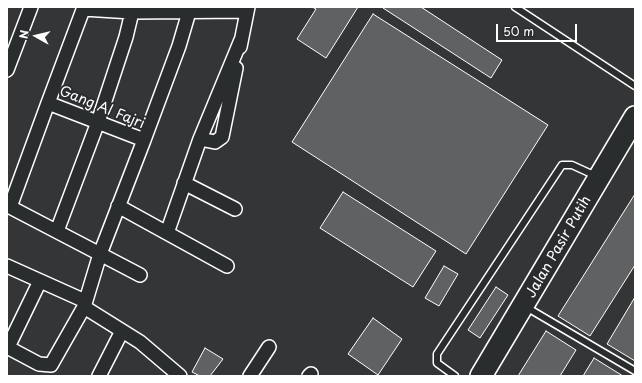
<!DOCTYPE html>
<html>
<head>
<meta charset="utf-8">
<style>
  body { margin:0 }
  #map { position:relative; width:642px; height:383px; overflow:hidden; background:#333536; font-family:"Playpen Sans",sans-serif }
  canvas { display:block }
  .frame { position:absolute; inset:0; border:8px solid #fff; pointer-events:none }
  .north { position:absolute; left:16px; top:16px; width:40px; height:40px; -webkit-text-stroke:3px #2a2d2e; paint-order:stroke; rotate:278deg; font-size:11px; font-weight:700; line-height:16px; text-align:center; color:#fff }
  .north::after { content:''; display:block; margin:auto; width:14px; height:18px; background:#fff; clip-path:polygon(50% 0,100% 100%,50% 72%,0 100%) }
  .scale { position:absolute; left:496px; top:24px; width:81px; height:18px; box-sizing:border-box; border:2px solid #fff; border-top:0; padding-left:5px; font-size:12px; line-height:14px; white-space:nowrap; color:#fff; -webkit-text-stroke:3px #2a2d2e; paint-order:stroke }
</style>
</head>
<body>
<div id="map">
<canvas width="642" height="383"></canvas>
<div class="frame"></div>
<div class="north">N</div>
<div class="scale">50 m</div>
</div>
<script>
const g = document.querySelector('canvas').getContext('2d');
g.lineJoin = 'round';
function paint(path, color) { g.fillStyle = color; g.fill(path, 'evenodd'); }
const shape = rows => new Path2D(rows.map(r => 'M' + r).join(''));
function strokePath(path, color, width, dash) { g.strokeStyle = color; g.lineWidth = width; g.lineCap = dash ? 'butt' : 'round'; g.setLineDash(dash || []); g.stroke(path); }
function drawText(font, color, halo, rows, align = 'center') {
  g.font = font + ' "Playpen Sans",sans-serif'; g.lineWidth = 4; g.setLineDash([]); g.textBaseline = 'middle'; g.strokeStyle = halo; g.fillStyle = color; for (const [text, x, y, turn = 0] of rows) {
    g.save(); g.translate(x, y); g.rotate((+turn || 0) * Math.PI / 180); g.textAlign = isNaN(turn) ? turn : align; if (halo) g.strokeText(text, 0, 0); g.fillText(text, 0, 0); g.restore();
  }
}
const building = shape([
  [312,7,358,7,326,58,297,39,316,9,312,7],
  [384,7,421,7,502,60,491,78,383,8,384,7],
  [373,14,548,125,466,254,292,142,373,14],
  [343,192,436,251,413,287,320,228,343,192],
  [635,194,635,265,590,336,558,316,635,194],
  [444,266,458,274,439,306,425,298,444,266],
  [496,287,508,295,480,338,468,330,496,287],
  [635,297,635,361,607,344,635,297],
  [373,318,402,339,378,375,348,354,373,318],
  [546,331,576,350,560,376,518,376,546,331],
  [205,348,223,359,210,376,200,376,192,372,205,348],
  [594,358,623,376,583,376,594,358]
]);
paint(building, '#5f6162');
strokePath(building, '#fff', 1);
const service = shape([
  [515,7,635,86],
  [526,307,635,371],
  [455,376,437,363,437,354,562,165,572,165,596,176]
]);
const minor = shape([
  [83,9,132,12,247,11],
  [240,47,248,7],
  [7,70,31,7],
  [48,103,84,7],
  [200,139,215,142,222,137,236,68],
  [144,140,179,46,189,12],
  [184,183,235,209],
  [118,206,167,233,200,139,241,40],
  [57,231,98,122,126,37,132,12],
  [167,233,227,266],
  [7,266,85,301],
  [140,275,100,254,10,207,48,103,144,140,100,254,84,307,140,342,180,376],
  [7,347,39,364,51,365,84,307],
  [8,347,40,281],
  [99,376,122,331],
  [250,376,269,347],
  [309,376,311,374]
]);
const trunk = shape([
  [481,376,635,117]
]);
strokePath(service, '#fff', 9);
strokePath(minor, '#fff', 16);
strokePath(trunk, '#fff', 24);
strokePath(service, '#2a2d2e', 6);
strokePath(minor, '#2a2d2e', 13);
strokePath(trunk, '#2a2d2e', 21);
drawText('14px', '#fff', '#2a2d2e', [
  ["Gang Al Fajri",102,108,22],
  ["Jalan Pasir Putih",559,247,-60]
]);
</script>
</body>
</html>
